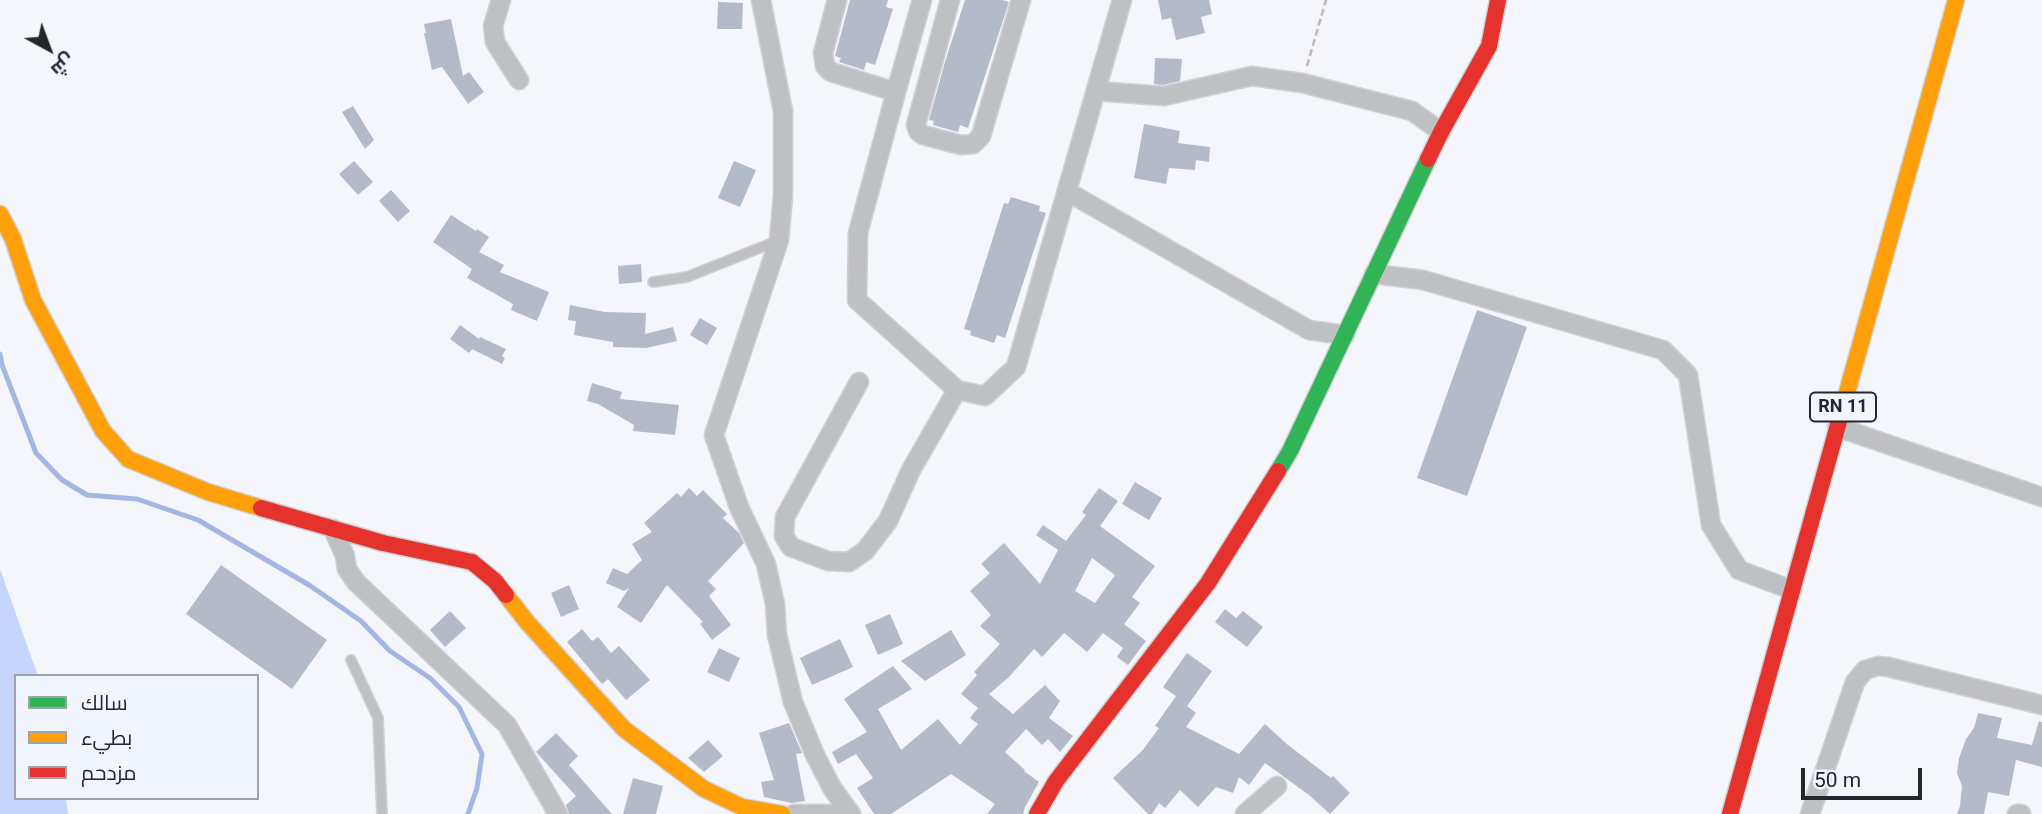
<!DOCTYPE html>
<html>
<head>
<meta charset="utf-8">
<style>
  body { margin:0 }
  #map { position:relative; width:2042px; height:814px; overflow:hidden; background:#f4f6fb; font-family:Roboto,Cairo,sans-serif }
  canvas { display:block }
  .legend { position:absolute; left:14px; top:674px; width:245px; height:126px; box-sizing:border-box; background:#f1f5fe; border:2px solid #9fa2a9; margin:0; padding:9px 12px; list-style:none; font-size:21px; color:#24262a }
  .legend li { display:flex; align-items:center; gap:14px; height:35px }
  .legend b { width:35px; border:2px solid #9fa2a9 }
  .north { position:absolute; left:14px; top:14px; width:70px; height:70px; -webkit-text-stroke:5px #f1f5fe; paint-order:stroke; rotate:139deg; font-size:19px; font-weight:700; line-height:28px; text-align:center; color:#24262a }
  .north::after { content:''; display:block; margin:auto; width:24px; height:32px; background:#24262a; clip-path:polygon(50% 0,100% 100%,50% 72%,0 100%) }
  .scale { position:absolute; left:1801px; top:768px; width:121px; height:32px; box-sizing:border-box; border:4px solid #24262a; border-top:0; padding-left:9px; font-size:21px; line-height:24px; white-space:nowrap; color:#24262a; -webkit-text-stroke:5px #f1f5fe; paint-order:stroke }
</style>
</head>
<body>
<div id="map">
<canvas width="2042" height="814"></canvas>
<ul class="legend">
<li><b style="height:9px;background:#30b455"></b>سالك</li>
<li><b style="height:9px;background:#ff9f0a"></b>بطيء</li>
<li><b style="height:9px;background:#e5322d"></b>مزدحم</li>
</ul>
<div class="north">ش</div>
<div class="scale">50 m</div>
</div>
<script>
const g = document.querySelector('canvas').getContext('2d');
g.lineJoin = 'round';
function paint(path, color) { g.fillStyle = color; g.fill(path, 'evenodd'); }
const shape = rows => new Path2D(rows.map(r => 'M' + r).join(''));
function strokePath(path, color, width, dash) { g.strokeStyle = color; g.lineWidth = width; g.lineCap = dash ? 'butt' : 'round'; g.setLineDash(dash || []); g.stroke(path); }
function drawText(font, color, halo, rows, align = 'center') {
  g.font = font + ' Roboto,sans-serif'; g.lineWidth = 5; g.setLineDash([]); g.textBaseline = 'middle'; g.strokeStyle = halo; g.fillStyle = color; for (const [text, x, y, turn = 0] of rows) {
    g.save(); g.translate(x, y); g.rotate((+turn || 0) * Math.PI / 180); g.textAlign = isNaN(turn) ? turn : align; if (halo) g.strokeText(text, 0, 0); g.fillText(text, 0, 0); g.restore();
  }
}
paint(shape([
  [0,569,38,676,16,676,16,798,66,798,68,814,0,814]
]), '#c5d5fc');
strokePath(shape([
  [0,354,2,365,36,453,62,480,87,495,137,499,198,520,309,585,361,621,390,651,430,678,459,707,482,754,477,788,468,814]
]), '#a3b6e4', 5);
paint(shape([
  [850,0,888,0,886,7,893,9,875,65,866,62,864,70,839,62,841,58,835,56],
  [965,0,1002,0,1009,2,968,128,960,125,958,132,933,125,934,121,929,120,945,62],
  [1158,0,1209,0,1212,14,1201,17,1205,33,1176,40,1171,18,1162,20],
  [718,2,743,3,742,29,717,29],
  [451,19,463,76,469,72,484,92,469,103,469,105,442,67,432,70,424,33,426,33,424,24],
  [1155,58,1182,59,1180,81,1163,85,1154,84],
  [353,106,374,140,365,149,342,112],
  [1144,124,1180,131,1178,143,1210,147,1209,162,1196,160,1195,170,1169,168,1166,184,1134,178],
  [354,161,373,182,358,195,339,174],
  [734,161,756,170,740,207,718,198],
  [391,190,410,211,398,222,379,201],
  [1011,197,1040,206,1039,211,1046,213,1005,338,997,335,994,343,970,335,971,331,964,329,1004,203,1008,204],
  [451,215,476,231,477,229,489,237,479,252,504,265,500,272,549,292,537,321,511,310,513,304,467,278,472,269,433,242],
  [641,264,642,282,619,284,618,266],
  [570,305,605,312,646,313,645,334,673,327,677,341,646,348,613,347,613,342,574,335,576,321,568,320],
  [1477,310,1527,327,1467,496,1417,478],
  [700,318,717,328,707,345,690,335],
  [460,325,479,339,480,337,506,349,502,356,505,358,502,364,472,349,469,353,450,339],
  [592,383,622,392,620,399,679,405,675,435,633,431,634,425,598,404,587,401],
  [1135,482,1162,498,1149,520,1122,504],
  [689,488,697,496,703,490,727,514,723,518,739,533,744,543,708,581,716,589,709,596,731,625,712,640,700,624,703,622,667,585,641,623,617,607,629,588,624,591,606,583,613,568,627,574,642,560,632,544,652,532,644,523,677,493,681,497],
  [1099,488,1118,501,1100,526,1155,566,1132,597,1140,603,1124,624,1146,641,1128,665,1117,657,1123,648,1103,633,1087,652,1064,633,1042,657,1034,649,1009,677,989,694,1013,714,1045,685,1060,701,1049,718,1073,736,1060,752,1048,739,1042,745,1026,729,1005,752,1025,770,1024,771,1039,782,1025,807,1023,814,987,814,995,804,951,774,891,814,874,814,857,788,873,778,863,764,856,754,838,764,832,752,867,732,844,699,893,666,912,689,878,709,901,750,938,719,960,745,978,724,970,718,978,708,961,694,977,675,974,672,1000,644,980,626,991,615,970,591,990,573,981,564,1004,543,1040,584,1058,550,1036,535,1043,525,1066,541,1086,515,1082,512],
  [1092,558,1115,575,1095,603,1075,591],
  [221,565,327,640,292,689,186,614],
  [569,585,579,609,561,617,551,593],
  [1225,609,1236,618,1243,611,1263,627,1247,647,1215,622],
  [450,611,466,628,445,647,430,630],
  [890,614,903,644,878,655,865,625],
  [582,629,592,641,598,637,611,653,619,646,650,680,626,700,608,679,602,684,567,642],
  [951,630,966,655,925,681,901,661],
  [840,639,853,667,812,685,800,658],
  [719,648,740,658,729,682,707,672],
  [1187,653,1212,671,1187,706,1196,713,1186,727,1239,754,1265,724,1288,745,1331,778,1333,776,1350,793,1330,814,1309,795,1265,763,1249,785,1239,777,1233,793,1216,787,1198,807,1180,790,1165,808,1159,803,1152,814,1148,814,1113,778,1142,751,1159,728,1155,726,1176,696,1163,687],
  [1978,713,2002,718,1997,738,2032,745,2039,721,2042,722,2042,767,2016,760,2009,796,1988,792,1984,814,1957,814,1960,806,1962,786,1957,773,1959,758,1966,739,1974,728],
  [789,723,802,753,796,754,805,801,791,803,764,797,761,782,774,780,759,733],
  [556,733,578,756,569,765,612,814,569,814,566,805,576,796,536,752],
  [708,740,723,756,704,772,688,758],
  [633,778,663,786,656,814,623,814]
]), '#b4bac8');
const lane = shape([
  [653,282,687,277,777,241],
  [351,660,378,718,382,814]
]);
const street = shape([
  [501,0,493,26,495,42,519,80],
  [761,0,783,111,783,195,779,240,714,435,739,507,766,564,775,604,777,635,793,702,815,755,832,788,851,814],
  [837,0,823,53,825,66,831,72,896,92],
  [922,0,896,92,858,233,857,300,957,390,985,396,1016,367,1122,0],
  [950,0,916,125,918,131,923,135,961,145,973,144,981,136,1021,0],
  [1096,91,1164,96,1252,76,1302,83,1412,111,1441,132],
  [1068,192,1309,330,1345,335],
  [1374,274,1423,280,1663,350,1688,375,1711,525,1739,570,1792,590],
  [859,382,785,517,784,536,791,547,828,561,849,562,865,551,888,521,911,470,957,390],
  [1837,427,2042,497],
  [333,529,345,556,347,569,356,582,507,725,558,814],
  [794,814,851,814],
  [1245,814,1277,786],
  [1810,814,1855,682,1865,670,1878,666,1888,667,2042,705],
  [2017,814,2021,814]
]);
const fast = shape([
  [1278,471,1290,451,1428,159]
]);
const slow = shape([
  [0,214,13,239,33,300,103,431,128,459,208,492,261,508],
  [1843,407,1956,0],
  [506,595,527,622,624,729,704,789,742,807,782,814]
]);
const jam = shape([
  [1428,159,1441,132,1489,46,1498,0],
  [261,508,383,543,472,562,495,581,506,595],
  [1037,814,1056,781,1208,583,1278,471],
  [1730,814,1843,407]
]);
strokePath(lane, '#cfd1d5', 12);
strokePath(street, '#cfd1d5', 21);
strokePath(fast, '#cfd1d5', 19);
strokePath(slow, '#cfd1d5', 19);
strokePath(jam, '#cfd1d5', 19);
strokePath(shape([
  [1307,66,1326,0]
]), '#bcbcbf', 2.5, [7, 3.5]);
strokePath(lane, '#bfc0c3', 9);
strokePath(street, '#bfc0c3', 18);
strokePath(fast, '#30b455', 16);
strokePath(slow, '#ff9f0a', 16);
strokePath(jam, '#e5322d', 16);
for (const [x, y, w] of [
  [1843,407,66]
]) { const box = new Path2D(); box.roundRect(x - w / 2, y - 14.5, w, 29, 5); g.fillStyle = '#f1f5fe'; g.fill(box); strokePath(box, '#24262a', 2); }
drawText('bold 18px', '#24262a', null, [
  ["RN 11",1843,407]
]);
</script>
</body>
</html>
